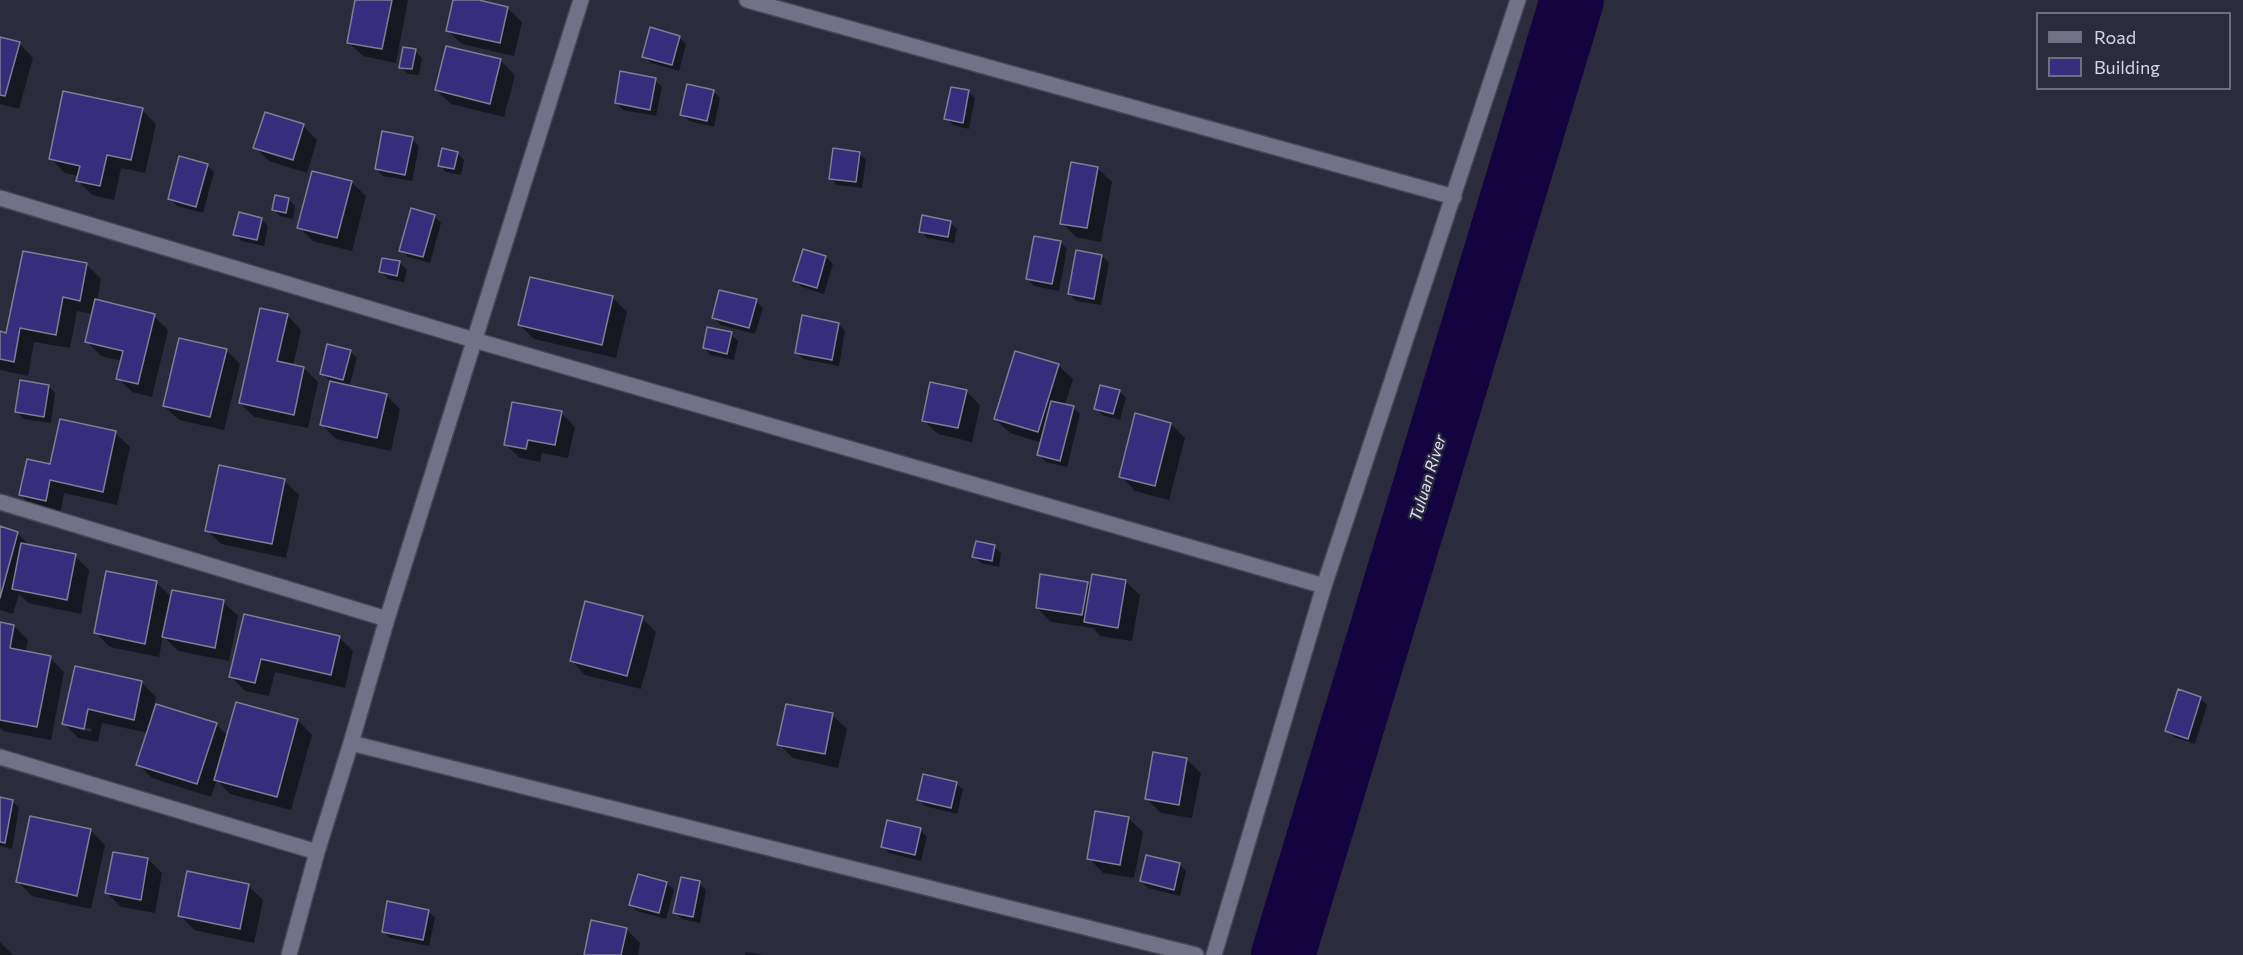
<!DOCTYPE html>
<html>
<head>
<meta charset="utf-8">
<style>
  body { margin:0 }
  #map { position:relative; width:2243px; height:955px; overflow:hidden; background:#2b2b3e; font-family:Commissioner,sans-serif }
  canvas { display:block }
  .legend { position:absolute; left:2036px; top:12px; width:195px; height:78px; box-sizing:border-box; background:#2b2b3e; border:2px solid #6f6f80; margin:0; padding:8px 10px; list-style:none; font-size:18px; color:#d6d6e3 }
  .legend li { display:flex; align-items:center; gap:12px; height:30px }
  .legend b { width:30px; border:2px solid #6f6f80 }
</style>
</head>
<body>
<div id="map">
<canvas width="2243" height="955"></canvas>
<ul class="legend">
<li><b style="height:8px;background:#717187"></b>Road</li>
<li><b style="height:16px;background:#382d7c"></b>Building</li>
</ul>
</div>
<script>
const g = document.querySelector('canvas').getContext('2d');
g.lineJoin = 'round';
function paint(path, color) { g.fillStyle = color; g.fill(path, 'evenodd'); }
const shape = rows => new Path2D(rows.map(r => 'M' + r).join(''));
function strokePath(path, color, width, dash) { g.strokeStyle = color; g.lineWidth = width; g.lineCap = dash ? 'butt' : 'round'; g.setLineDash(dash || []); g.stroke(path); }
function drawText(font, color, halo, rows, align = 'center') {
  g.font = font + ' Commissioner,sans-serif'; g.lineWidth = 4.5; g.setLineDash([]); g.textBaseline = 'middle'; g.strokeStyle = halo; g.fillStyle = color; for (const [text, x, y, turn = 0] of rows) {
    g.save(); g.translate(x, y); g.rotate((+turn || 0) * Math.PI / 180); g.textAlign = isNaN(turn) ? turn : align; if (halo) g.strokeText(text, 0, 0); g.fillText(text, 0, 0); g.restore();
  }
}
paint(shape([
  [356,0,408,0,396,63,363,56,348,42],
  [454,0,472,0,507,8,522,22,514,56,462,44,447,30],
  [679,37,686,44,679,71,651,63,644,56],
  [0,38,19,43,33,58,19,109,0,104],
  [447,48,501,61,515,75,504,117,451,104,436,90],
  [415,51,422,58,419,75,408,74,401,67],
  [655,80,662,87,656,116,623,110,616,103],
  [713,91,720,98,714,127,689,121,682,114],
  [968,91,975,98,969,129,953,125,946,118],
  [142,110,156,124,145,173,121,168,114,200,92,195,78,181,79,176,65,173,51,159],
  [303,126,317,140,307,173,269,161,255,147],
  [412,139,419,146,412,181,383,176,376,169],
  [457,153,464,160,461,175,446,172,440,165],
  [859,153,866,160,862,188,837,185,830,178],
  [207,165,214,172,203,213,177,206,170,199],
  [1097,168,1112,182,1101,242,1076,237,1062,223],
  [351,182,366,196,352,251,313,241,299,227],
  [288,199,295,206,293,219,280,216,273,209],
  [434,216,441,223,430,263,408,257,401,250],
  [261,219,268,226,264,246,242,241,235,234],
  [950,222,957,229,954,243,927,238,920,231],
  [1060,242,1067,249,1059,291,1034,286,1028,279],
  [804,251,826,257,833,264,824,294,802,287,795,280],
  [24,253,87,265,101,279,97,301,154,316,168,330,152,397,132,392,118,378,122,361,101,356,87,342,93,314,77,311,70,348,34,342,28,376,0,370,0,333,7,335],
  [1102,256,1109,263,1101,305,1076,301,1069,294],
  [400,263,407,270,404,282,388,279,381,272],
  [531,278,613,298,627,312,616,358,534,339,520,325],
  [756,301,763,308,755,334,721,325,714,318],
  [287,315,301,330,293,366,304,368,318,382,308,428,254,417,240,403],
  [839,324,845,331,839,366,803,359,796,352],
  [731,334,738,341,734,360,711,355,704,348],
  [226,350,240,364,224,430,179,420,164,406],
  [350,351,357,358,349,387,386,395,400,409,391,451,336,439,322,425,331,381,321,374],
  [1058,365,1073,379,1065,405,1073,407,1080,414,1067,467,1046,462,1039,455,1042,443,1010,433,995,419],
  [49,386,55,393,51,423,24,419,17,412],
  [966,391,980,405,972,442,938,434,923,420],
  [1119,391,1126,398,1120,420,1102,415,1096,408],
  [561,413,575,427,568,458,542,453,540,462,520,458,505,444],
  [1171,424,1185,438,1169,500,1135,491,1121,476],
  [115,433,130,447,117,505,64,493,60,515,34,509,20,494,51,466],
  [284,481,299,495,286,558,221,544,207,530],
  [0,528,17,533,31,547,75,556,89,570,81,614,28,603,19,594,13,614,0,610],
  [994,547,1001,553,999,567,981,563,974,556],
  [1125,581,1140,595,1132,641,1100,636,1093,628,1051,622,1037,608,1087,583,1092,587],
  [157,583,172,598,223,602,238,616,229,661,178,651,163,636,159,657,110,647,96,633],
  [245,616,339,637,353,651,345,688,275,672,269,696,245,691,231,677],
  [642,618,656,632,641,689,585,675,571,660],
  [0,623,14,626,28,640,25,652,50,658,64,672,51,740,3,731,0,728],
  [77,668,142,683,156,697,151,716,216,724,228,736,237,704,298,720,312,735,291,810,230,794,217,780,211,797,152,778,138,764,148,733,102,723,98,742,78,738,64,723],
  [78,726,92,729,91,732,78,729],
  [2200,698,2207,705,2195,744,2174,737,2167,731],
  [832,715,847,729,838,768,793,758,779,744],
  [1186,759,1201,773,1192,818,1161,813,1147,799],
  [956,783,963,790,957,814,925,806,918,799],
  [0,799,12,801,19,808,12,849,0,846],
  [32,817,91,831,105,845,91,909,32,896,17,881],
  [1128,818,1143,832,1134,878,1103,873,1089,858],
  [920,830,927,837,921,861,889,853,882,846],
  [148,859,162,873,155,913,121,907,107,893],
  [1179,864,1186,871,1180,896,1148,888,1141,881],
  [667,883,674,890,666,919,637,911,630,905],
  [699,883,706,890,700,923,682,919,675,913],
  [248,886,263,900,254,943,194,930,180,915],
  [428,911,435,918,429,946,390,938,383,931],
  [626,929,640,943,638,955,585,955],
  [0,942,13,955,0,955],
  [746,952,762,955,745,955]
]), '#0007');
strokePath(shape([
  [1283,955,1572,0]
]), '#13043f', 64);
const building = shape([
  [355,0,392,0,382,49,347,43,355,0],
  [453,0,479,0,508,7,500,43,446,31,453,0],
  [650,27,680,36,672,65,642,57,650,27],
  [0,37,20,42,5,96,0,95,0,37],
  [446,46,501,59,490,104,435,90,446,46],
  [403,47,416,49,412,69,399,68,403,47],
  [620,71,656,78,650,110,615,103,620,71],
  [687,84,714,90,707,121,680,115,687,84],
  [951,87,969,90,963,123,944,119,951,87],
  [63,91,143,108,131,160,107,155,100,186,76,181,80,166,49,159,63,91],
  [265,112,304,124,293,160,253,148,265,112],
  [382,131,413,137,405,175,375,169,382,131],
  [442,148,458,152,454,169,438,166,442,148],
  [833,148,860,152,856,182,829,179,833,148],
  [179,156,208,164,196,207,168,199,179,156],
  [1071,162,1098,167,1087,228,1060,224,1071,162],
  [312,171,352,181,337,238,297,228,312,171],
  [275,195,289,198,286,213,272,210,275,195],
  [411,208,435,215,423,257,399,251,411,208],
  [239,212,262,218,257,240,233,235,239,212],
  [922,215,951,221,948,237,919,232,922,215],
  [1034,236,1061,241,1052,284,1026,279,1034,236],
  [803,249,826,256,817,288,793,281,803,249],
  [1076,250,1102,255,1094,299,1068,294,1076,250],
  [23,251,87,263,80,301,63,297,56,335,20,328,14,362,0,359,0,331,6,333,23,251],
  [382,258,400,261,397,276,379,272,382,258],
  [530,277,613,296,602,345,518,325,530,277],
  [719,290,757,299,749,328,712,318,719,290],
  [95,299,155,314,138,384,116,379,123,351,85,342,95,299],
  [260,308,288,314,277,361,304,367,294,415,239,403,260,308],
  [802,315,839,323,832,360,795,353,802,315],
  [707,327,732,332,727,354,703,348,707,327],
  [179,338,227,349,210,417,163,406,179,338],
  [327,344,351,350,343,380,320,374,327,344],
  [1015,351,1059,364,1038,432,994,419,1015,351],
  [20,380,49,385,44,417,15,412,20,380],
  [330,381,387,394,377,438,320,425,330,381],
  [930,382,967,390,958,428,922,421,930,382],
  [1100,385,1120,390,1113,414,1094,409,1100,385],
  [1051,401,1074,406,1060,461,1037,455,1051,401],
  [512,402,562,411,555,445,528,440,526,449,504,445,512,402],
  [1135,413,1171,423,1155,486,1119,477,1135,413],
  [60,419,116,431,103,492,50,480,46,501,19,495,27,459,50,464,60,419],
  [219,465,285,479,272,544,205,531,219,465],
  [0,526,18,532,0,598,0,526],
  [976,541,995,545,992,561,972,557,976,541],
  [21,543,76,554,67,600,12,589,21,543],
  [106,571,157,581,145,644,94,633,106,571],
  [1040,574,1088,582,1082,615,1036,608,1040,574],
  [1092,574,1126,580,1118,628,1084,622,1092,574],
  [172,590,224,600,215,648,162,637,172,590],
  [585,601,643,616,627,676,570,661,585,601],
  [244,614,340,636,331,675,261,659,255,683,229,677,244,614],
  [0,622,14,625,10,648,51,656,37,727,0,720,0,622],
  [75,666,142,681,134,720,88,709,84,729,62,724,75,666],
  [2178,689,2201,697,2188,739,2165,731,2178,689],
  [236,702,298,719,277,797,214,780,236,702],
  [156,704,217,723,197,784,136,765,156,704],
  [786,704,833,713,825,754,777,745,786,704],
  [1153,752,1187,758,1179,805,1145,799,1153,752],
  [923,774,957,782,951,808,917,800,923,774],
  [0,797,13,800,5,843,0,842,0,797],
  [1095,811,1129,817,1120,865,1087,859,1095,811],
  [30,816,91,829,77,896,16,882,30,816],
  [887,820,921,828,915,855,881,847,887,820],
  [113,852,148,858,141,900,105,893,113,852],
  [1146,855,1180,863,1174,890,1140,881,1146,855],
  [187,871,249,884,240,929,178,916,187,871],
  [638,874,667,882,659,913,629,905,638,874],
  [681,877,700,881,693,917,673,913,681,877],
  [387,901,429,910,423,940,382,932,387,901],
  [591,920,627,928,621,955,584,955,591,920]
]);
paint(building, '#382d7c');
strokePath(building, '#7d7e94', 1.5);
const minor = shape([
  [747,0,1454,197],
  [0,198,474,340,1324,586],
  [0,502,387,619],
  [351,743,1196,955],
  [0,757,317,852],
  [289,955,317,852,351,743,387,619,581,0],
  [1214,955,1324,586,1518,0]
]);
strokePath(minor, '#464656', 18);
strokePath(minor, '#717187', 15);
drawText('italic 16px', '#dfe0f7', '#2b2b3e', [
  ["Tuluan River",1428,478,-73]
]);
</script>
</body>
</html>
